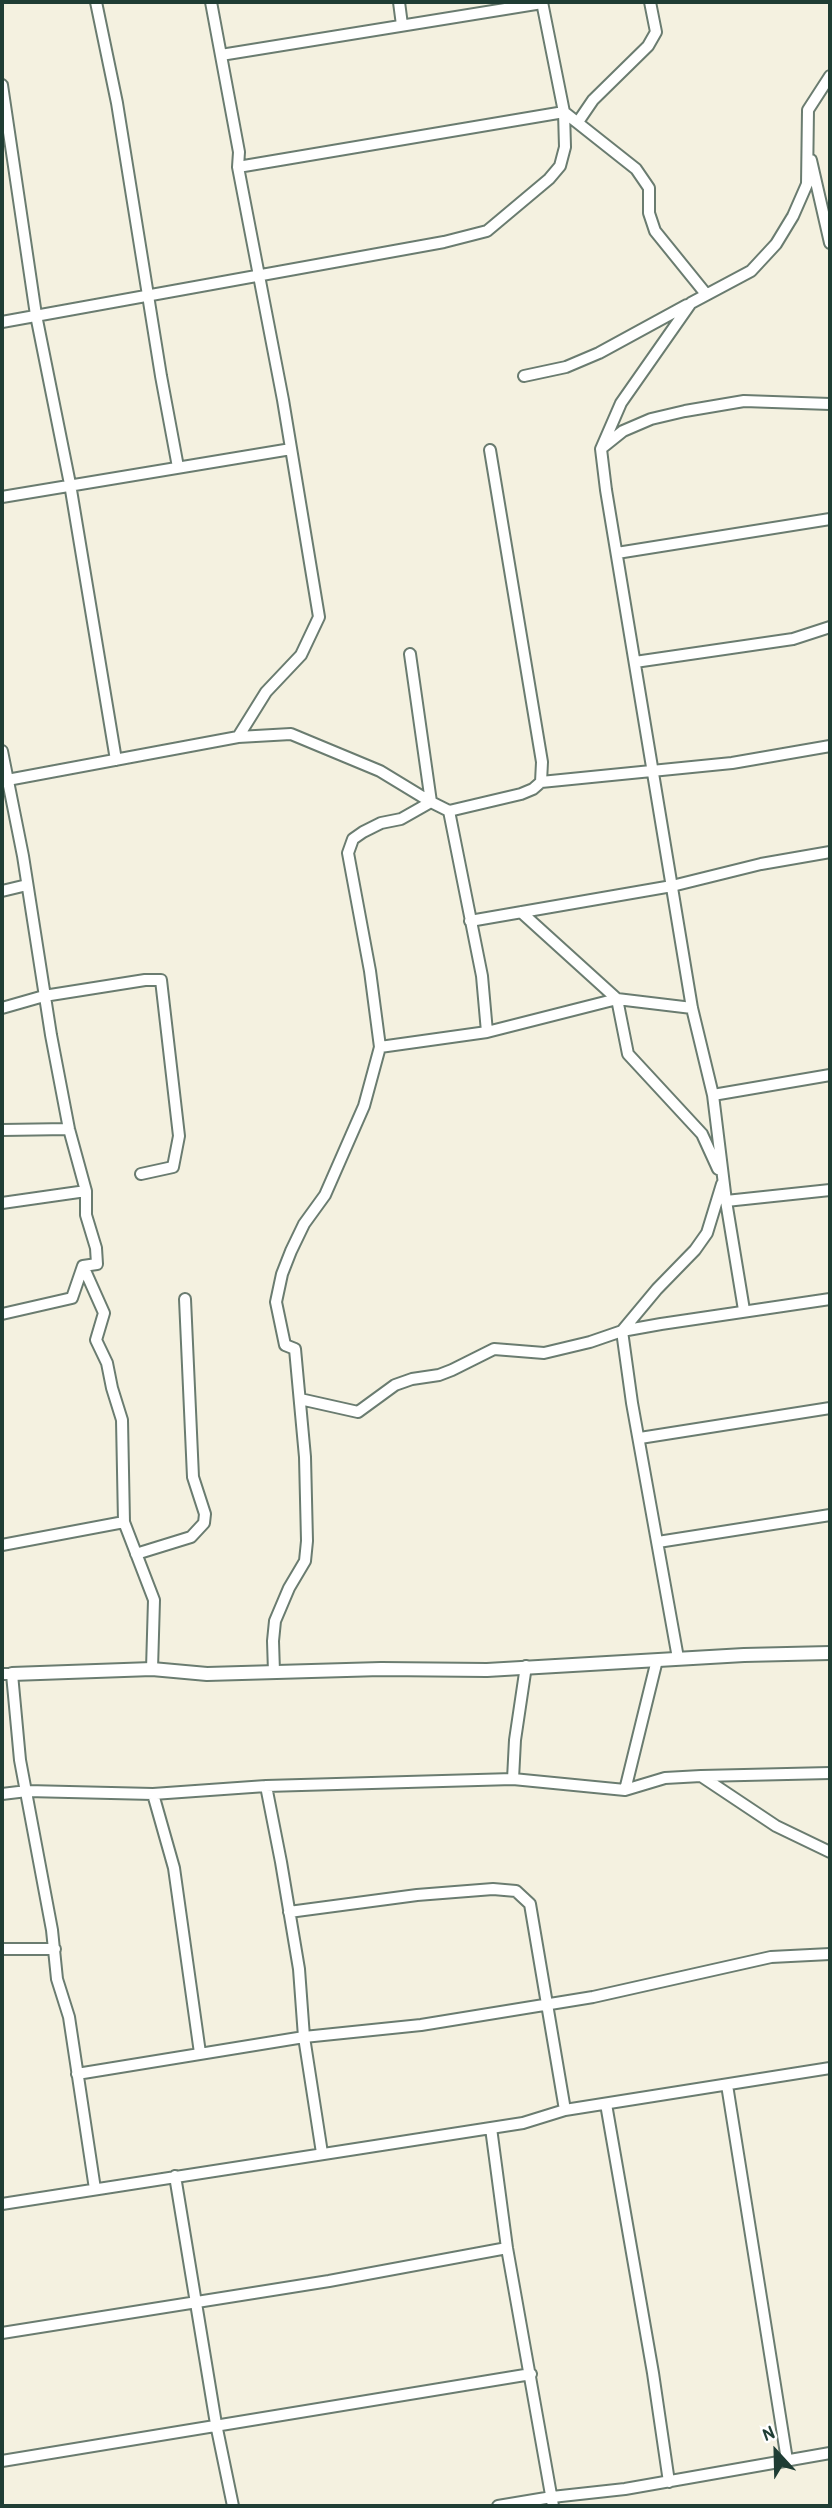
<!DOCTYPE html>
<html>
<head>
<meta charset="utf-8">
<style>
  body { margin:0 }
  #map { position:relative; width:832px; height:2508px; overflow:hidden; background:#f4f1e0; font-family:"Patrick Hand",sans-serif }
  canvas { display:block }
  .frame { position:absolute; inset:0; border:4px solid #1f3d34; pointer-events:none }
  .north { position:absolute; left:741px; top:2417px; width:70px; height:70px; -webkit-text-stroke:5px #fff; paint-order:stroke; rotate:338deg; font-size:19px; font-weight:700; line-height:28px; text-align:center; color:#1f3d34 }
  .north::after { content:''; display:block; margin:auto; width:24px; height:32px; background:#1f3d34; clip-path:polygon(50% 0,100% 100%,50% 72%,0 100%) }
</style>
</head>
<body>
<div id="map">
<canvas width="832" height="2508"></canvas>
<div class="frame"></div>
<div class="north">N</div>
</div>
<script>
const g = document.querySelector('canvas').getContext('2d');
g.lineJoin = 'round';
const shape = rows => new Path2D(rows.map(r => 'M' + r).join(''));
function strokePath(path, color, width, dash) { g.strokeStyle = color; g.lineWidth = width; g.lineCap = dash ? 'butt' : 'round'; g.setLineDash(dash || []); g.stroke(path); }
const minor = shape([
  [96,2,117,103,161,376,178,467],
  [211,2,239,152,238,167,283,400,319,617,301,655,266,692,238,737],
  [399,2,402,25],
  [221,55,542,3],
  [2,85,36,315,70,484,116,760],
  [578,122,593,100,648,46,656,32,650,2],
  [811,160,830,243],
  [238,167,564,112,636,169,649,188,649,213,655,231,706,294],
  [2,322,444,242,487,231,549,179,560,166,565,147,564,112,542,2],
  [524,376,566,367,599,353,687,305],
  [603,447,623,431,651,419,685,411,744,401,830,404],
  [490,450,542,762,541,782],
  [2,497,291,449],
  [617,553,830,519],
  [410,654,431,802],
  [635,662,793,639,830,627],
  [2,751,23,856,51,1035,69,1129,86,1191,86,1215,96,1248,97,1264,83,1266,72,1298,2,1314],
  [2,781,238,737,291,734,380,771,431,802,449,811,521,794,533,789,541,782,732,763,830,746],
  [449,811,482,976,487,1032],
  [2,891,27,885],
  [521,912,617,999,628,1054,702,1134,718,1169],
  [470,921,672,886,761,864,830,852],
  [2,1008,44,996,145,980,161,980,179,1136,173,1167,141,1174],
  [380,1047,487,1032,617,999,692,1008],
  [713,1095,830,1075],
  [2,1130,69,1129],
  [726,1201,830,1190],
  [2,1203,86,1191],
  [83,1266,104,1313,96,1340,107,1363,112,1388,122,1420,124,1522,154,1600,152,1669],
  [744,1310,726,1201,713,1095,692,1008,606,490,601,449,621,403,691,303,751,271,776,244,793,216,807,184,808,110,830,76],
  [300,1399,358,1412,395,1385,412,1379,439,1375,452,1370,494,1349,544,1353,590,1342,622,1331,661,1324,830,1299],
  [640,1438,830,1408],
  [658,1542,830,1515],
  [2,1545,124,1522],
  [136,1554,191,1537,204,1523,205,1514,193,1477,185,1299],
  [678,1658,632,1403,622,1331,657,1289,695,1250,707,1233,722,1184],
  [274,1672,273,1641,275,1621,289,1588,305,1561,307,1541,305,1457,295,1349,285,1345,276,1302,282,1274,291,1251,304,1224,325,1195,364,1106,380,1047,370,971,348,853,353,839,363,832,381,823,401,819,431,802],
  [2,1674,12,1674,20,1760,52,1930,57,1979,69,2017,95,2189],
  [701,1776,830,1773],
  [513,1779,515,1740,526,1666],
  [266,1786,281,1862,299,1969,304,2037,322,2153],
  [625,1790,657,1660],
  [2,1794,27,1791,153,1794,266,1786,513,1779,625,1790,665,1778,701,1776,776,1826,830,1852],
  [153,1794,174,1868,200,2053],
  [289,1912,417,1895,493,1889,516,1891,530,1904,565,2110],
  [2,1949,55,1949],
  [77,2074,304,2037,421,2025,593,1997,771,1957,830,1954],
  [727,2085,787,2460],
  [606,2104,653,2373,669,2482],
  [491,2128,507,2248,553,2506],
  [175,2176,216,2424,233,2506],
  [2,2204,523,2123,565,2110,830,2068],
  [2,2333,329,2281,507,2248],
  [2,2461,531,2374],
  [498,2506,552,2497,625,2489,830,2453]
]);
const tertiary = shape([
  [12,1674,152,1669,207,1674,381,1669,487,1670,744,1655,830,1653]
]);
strokePath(minor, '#6a7c70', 14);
strokePath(tertiary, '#6a7c70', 16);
strokePath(minor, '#fff', 10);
strokePath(tertiary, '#fff', 12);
</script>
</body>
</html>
